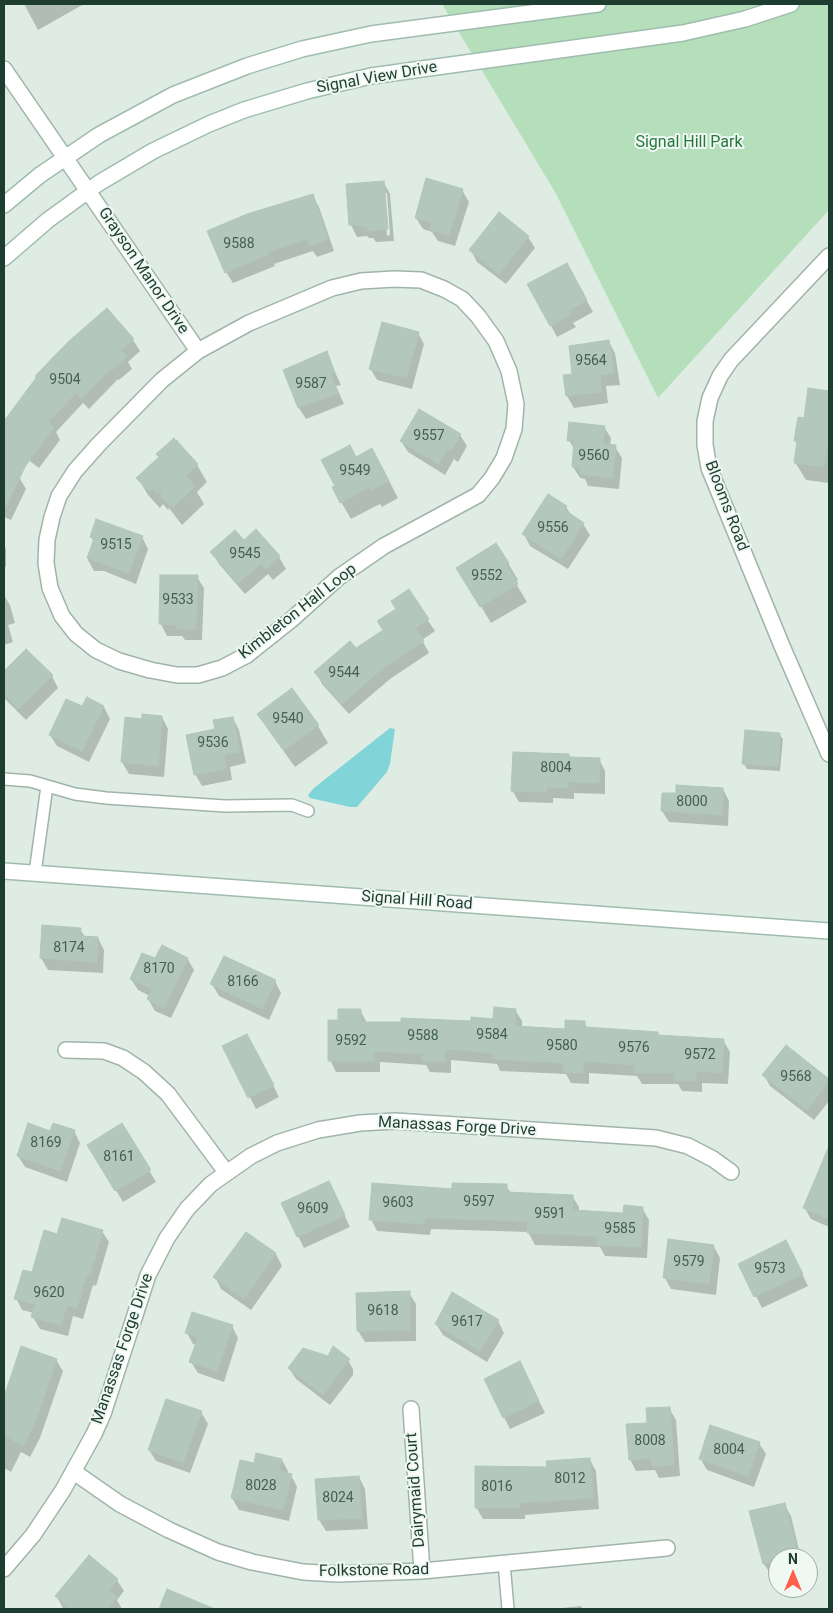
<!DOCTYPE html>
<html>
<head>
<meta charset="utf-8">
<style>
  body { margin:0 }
  #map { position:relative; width:833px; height:1613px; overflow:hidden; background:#dfece4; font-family:Roboto,sans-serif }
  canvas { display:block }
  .frame { position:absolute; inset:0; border:5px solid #1e3d31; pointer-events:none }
  .north { position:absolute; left:768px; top:1548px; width:50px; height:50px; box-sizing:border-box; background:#f0f8f3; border:1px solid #9cada5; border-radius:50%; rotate:0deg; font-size:14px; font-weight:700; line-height:20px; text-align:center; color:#1e3d31 }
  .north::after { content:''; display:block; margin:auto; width:18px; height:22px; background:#ff5f4a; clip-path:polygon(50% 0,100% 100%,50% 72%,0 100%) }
</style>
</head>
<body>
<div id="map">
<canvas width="833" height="1613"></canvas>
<div class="frame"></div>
<div class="north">N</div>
</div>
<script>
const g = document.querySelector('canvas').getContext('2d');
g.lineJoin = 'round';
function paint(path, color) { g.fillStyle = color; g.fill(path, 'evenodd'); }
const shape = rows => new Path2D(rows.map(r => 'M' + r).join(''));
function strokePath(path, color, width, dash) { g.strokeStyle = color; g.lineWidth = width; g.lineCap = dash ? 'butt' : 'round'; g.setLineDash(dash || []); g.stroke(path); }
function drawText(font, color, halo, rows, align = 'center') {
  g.font = font + ' Roboto,sans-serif'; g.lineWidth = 4; g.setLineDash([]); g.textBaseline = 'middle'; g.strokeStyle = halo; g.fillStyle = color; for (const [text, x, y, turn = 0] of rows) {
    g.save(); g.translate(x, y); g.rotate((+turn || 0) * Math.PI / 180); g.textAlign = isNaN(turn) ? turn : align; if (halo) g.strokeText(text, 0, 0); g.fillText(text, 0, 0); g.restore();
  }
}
paint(shape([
  [442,4,829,4,829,210,658,398,555,192]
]), '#b5dfbb');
paint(shape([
  [390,728,395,729,390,764,387,772,357,807,350,807,310,798,308,795,314,788]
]), '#81d4d7');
paint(shape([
  [24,4,84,4,38,30],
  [384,183,390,194,394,241,376,242,373,238,369,238,367,236,357,237,351,225],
  [384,193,387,193,390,235,387,236],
  [462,190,469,202,455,246,438,241,432,232,423,229,416,218],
  [312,195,319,207,334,251,317,257,313,251,274,264,275,266,233,283,226,272],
  [528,237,535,248,506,284,477,262,471,250],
  [573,276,593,312,573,323,576,327,557,337,529,284],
  [107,310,133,340,140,351,128,362,132,369,119,380,118,379,89,409,83,403,56,432,60,440,39,468,5,442,4,423,37,379],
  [418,333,424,344,412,389,377,380,370,368],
  [609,342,615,353,620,385,606,386,608,403,574,408,567,396,564,376,574,375],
  [326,353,341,385,336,386,344,404,306,419,299,408,284,370],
  [809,389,829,392,829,483,806,480,795,462,798,445,795,440,805,420],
  [604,427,611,438,610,446,615,447,622,458,619,489,588,486,585,479,580,478,573,467,575,451,569,440],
  [460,435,467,446,458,462,454,459,445,475,408,452,401,441],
  [180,447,197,465,207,482,197,492,204,504,182,525,169,508,168,510,163,504,160,508,148,495,138,478],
  [356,458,382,467,398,498,382,507,380,504,351,519,341,502,336,486],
  [4,470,19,477,26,489,11,520,4,517],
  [549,496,566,507,572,516,583,524,590,535,568,569,530,546,524,534],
  [256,531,279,557,286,569,273,580,268,574,245,594,219,564,212,552,244,541],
  [91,537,142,537,148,549,136,584,104,571,94,571,88,560,94,542],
  [4,544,6,549,6,567,4,567],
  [508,563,518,580,515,582,527,602,491,623,458,568],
  [197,577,204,588,202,640,185,640,182,636,167,636,161,624],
  [408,591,435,631,422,640,429,653,390,679,349,714,322,684,316,672,356,650,384,631],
  [4,595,10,605,15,623,8,625,13,642,4,645],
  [26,650,52,676,58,688,26,720,4,698,4,673],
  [87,699,104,707,110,719,89,762,57,746,50,735,83,708],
  [259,714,318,726,328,743,295,767,269,731],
  [162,717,168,729,164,777,129,774,122,762,126,718,143,720],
  [233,718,239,730,246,763,230,767,232,780,202,786,195,774,216,730],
  [779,734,783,739,780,771,747,769,744,764],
  [568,756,570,759,599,759,605,771,605,794,574,793,574,799,553,798,553,803,519,802,512,790],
  [723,789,729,801,728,826,669,822,662,811,677,795],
  [80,929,85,937,98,938,104,950,103,973,48,970,41,958],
  [187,958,194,970,171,1018,155,1011,148,999,150,996,138,990,131,979,156,960],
  [275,981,281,993,269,1020,219,996,212,984],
  [360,1010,367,1023,472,1023,494,1020,515,1010,522,1021,522,1028,566,1030,584,1022,588,1029,657,1033,659,1036,723,1040,730,1052,728,1084,702,1083,702,1092,682,1091,678,1084,642,1084,637,1076,589,1073,589,1084,571,1083,566,1074,500,1071,497,1064,451,1060,451,1073,430,1072,426,1065,380,1062,380,1072,336,1072,330,1060,340,1021],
  [786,1046,829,1080,829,1101,814,1120,770,1086,764,1075],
  [224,1047,254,1047,279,1097,256,1109],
  [122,1125,156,1182,123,1202,89,1145],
  [74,1131,80,1143,67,1182,25,1167,18,1156],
  [826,1157,829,1159,829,1227,811,1219,804,1207],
  [329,1183,350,1227,304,1248,298,1236],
  [506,1186,511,1193,572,1196,579,1207,579,1212,624,1214,642,1208,649,1220,647,1258,605,1256,600,1247,535,1245,528,1232,431,1229,430,1235,377,1231,371,1219,453,1190],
  [102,1231,109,1242,96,1286,93,1285,83,1319,73,1316,68,1336,40,1329,33,1317,34,1313,22,1310,16,1298,58,1236],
  [246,1234,276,1254,282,1266,251,1310,221,1289,215,1277],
  [714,1247,720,1258,716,1295,671,1289,665,1278],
  [792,1253,808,1286,762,1308,740,1265],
  [409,1293,416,1304,416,1341,365,1342,358,1331],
  [498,1321,504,1333,487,1362,443,1335,436,1324],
  [232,1326,238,1338,224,1382,198,1373,191,1362,196,1345,193,1344,187,1333],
  [346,1357,353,1369,353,1375,330,1405,296,1379,289,1368,328,1358],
  [56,1360,63,1371,40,1438,30,1457,21,1452,11,1472,4,1468,4,1398,6,1393],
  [520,1363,545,1413,510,1429,504,1417],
  [669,1408,676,1420,680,1476,659,1478,655,1470,636,1471,630,1459,648,1424],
  [201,1412,208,1424,190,1473,156,1461,149,1450],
  [759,1443,766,1454,754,1487,707,1470,700,1458],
  [282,1460,288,1471,287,1475,291,1475,297,1487,289,1521,239,1510,232,1498,255,1464],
  [590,1460,596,1471,599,1509,525,1515,525,1519,483,1519,476,1507,548,1468],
  [359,1477,365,1489,368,1529,326,1531,319,1520],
  [784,1504,791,1516,801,1558,778,1558,778,1574,771,1575,764,1564,751,1512],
  [89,1557,117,1580,124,1591,117,1600,122,1609,63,1608,57,1597],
  [581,1606,583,1609,562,1609,562,1608]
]), '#0003');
const building = shape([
  [426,178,463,189,449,235,429,230,432,223,415,218,426,178],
  [384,181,388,229,368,231,367,227,361,227,360,225,349,225,346,184,384,181],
  [313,194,328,239,309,246,307,239,268,252,269,254,225,273,207,231,247,214,313,194],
  [499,212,529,236,499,274,469,250,499,212],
  [567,263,587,300,568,311,570,315,550,326,527,284,567,263],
  [107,308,134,339,121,350,127,356,112,370,111,368,82,398,76,393,48,422,54,427,26,465,4,510,4,421,36,378,35,376,69,341,107,308],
  [382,322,419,332,406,378,369,369,382,322],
  [609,340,614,373,600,375,602,392,566,396,563,375,572,374,569,346,609,340],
  [327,351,335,373,331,375,338,393,298,408,283,370,327,351],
  [808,388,829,391,829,448,827,447,824,467,794,463,797,441,794,441,798,417,804,418,808,388],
  [419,409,461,434,451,451,447,449,438,464,400,441,419,409],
  [569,422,605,426,603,444,616,445,613,478,580,474,581,468,572,467,574,441,567,441,569,422],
  [174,438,176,441,178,440,177,441,198,464,186,476,195,486,172,508,161,497,162,483,158,494,153,488,149,491,136,478,159,457,156,454,174,438],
  [350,445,356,457,372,448,389,481,371,490,369,487,340,503,332,487,335,486,321,460,350,445],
  [548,494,567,506,565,510,584,523,561,559,522,534,548,494],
  [96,519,143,536,129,573,87,558,94,539,90,537,96,519],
  [256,529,280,556,266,569,261,564,238,583,210,552,235,530,244,540,256,529],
  [496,543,509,563,506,564,518,584,480,607,456,568,496,543],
  [160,575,198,575,196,629,177,629,177,625,159,624,160,575],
  [409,589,429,619,415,628,424,641,383,668,342,704,314,672,350,641,356,648,383,630,377,621,396,609,391,601,409,589],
  [26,649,53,675,18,709,4,694,4,671,26,649],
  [292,688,319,725,284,750,257,714,292,688],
  [87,697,104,706,82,751,49,735,66,699,82,706,87,697],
  [142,714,162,716,158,766,121,762,125,717,142,719,142,714],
  [233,717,240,752,224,755,227,768,194,775,186,735,215,729,213,720,233,717],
  [745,730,780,733,778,766,742,764,745,730],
  [513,752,569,754,569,757,600,758,599,783,568,782,568,788,547,787,547,792,511,791,513,752],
  [676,785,723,788,722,815,661,811,662,793,676,793,676,785],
  [42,925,81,928,80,936,98,937,97,962,40,958,42,925],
  [162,945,188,958,164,1008,147,999,152,989,130,979,142,953,155,958,162,945],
  [224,956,276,980,262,1009,210,984,224,956],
  [494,1007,516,1009,515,1026,565,1029,565,1020,585,1021,585,1027,658,1032,658,1035,724,1039,722,1073,696,1071,696,1081,674,1080,675,1073,634,1073,635,1065,583,1061,583,1073,563,1072,564,1063,492,1059,493,1053,445,1049,445,1062,422,1061,423,1054,374,1051,374,1061,328,1061,328,1020,338,1020,338,1009,361,1009,361,1022,401,1022,401,1018,471,1021,471,1017,493,1019,494,1007],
  [247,1034,274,1085,248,1098,222,1046,247,1034],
  [786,1045,829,1079,829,1081,807,1110,762,1075,786,1045],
  [28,1123,50,1131,53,1123,75,1130,60,1171,17,1156,28,1123],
  [122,1123,151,1170,115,1191,87,1145,122,1123],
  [829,1146,829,1219,803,1208,829,1146],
  [329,1181,345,1215,297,1237,281,1203,329,1181],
  [372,1183,452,1189,452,1183,507,1184,507,1192,573,1195,573,1210,623,1213,624,1205,643,1207,641,1247,597,1245,597,1236,527,1233,528,1221,425,1218,424,1224,369,1220,372,1183],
  [62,1218,103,1230,90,1275,87,1274,77,1308,67,1305,61,1325,31,1317,35,1304,14,1299,23,1270,32,1272,44,1230,57,1234,62,1218],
  [246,1232,276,1253,244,1299,213,1277,246,1232],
  [668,1239,714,1245,709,1284,663,1278,668,1239],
  [786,1240,803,1274,754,1297,738,1264,786,1240],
  [410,1291,410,1330,357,1331,356,1293,410,1291],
  [452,1292,499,1320,480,1351,435,1324,452,1292],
  [192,1312,233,1325,217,1371,189,1362,198,1337,185,1333,192,1312],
  [21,1346,57,1359,34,1426,23,1446,4,1435,4,1397,21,1346],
  [333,1346,350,1359,323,1395,288,1368,303,1348,328,1356,333,1346],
  [520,1361,539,1401,503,1418,484,1379,520,1361],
  [166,1399,202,1411,183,1463,148,1450,166,1399],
  [670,1407,674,1465,652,1466,651,1458,629,1460,626,1424,647,1423,646,1408,670,1407],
  [710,1425,760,1442,748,1476,699,1459,710,1425],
  [256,1453,282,1459,279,1471,292,1474,283,1510,231,1498,240,1460,254,1463,256,1453],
  [590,1458,593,1498,519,1503,519,1508,475,1508,475,1466,547,1467,546,1461,590,1458],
  [359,1476,362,1518,318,1520,315,1479,359,1476],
  [785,1503,798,1555,788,1558,778,1558,778,1560,763,1564,749,1511,785,1503],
  [89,1555,118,1579,109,1590,117,1597,107,1609,71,1609,55,1596,89,1555],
  [167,1589,215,1609,159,1609,167,1589]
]);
paint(building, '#b4c7bd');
strokePath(building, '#b1c6ba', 1);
const service = shape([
  [4,779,30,781,75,794,106,798,225,806,292,805,308,811],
  [35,873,47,786],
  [504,1563,508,1609]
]);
const minor = shape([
  [4,69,198,351],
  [829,256,731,360,720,376,710,398,705,421,705,445,709,468,782,646,829,754],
  [394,279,421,280,444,289,462,299,478,316,496,341,509,371,516,404,514,429,504,458,492,478,478,495,384,546,339,577,291,620,247,655,222,668,198,675,177,675,150,670,119,661,96,650,76,634,62,616,50,588,46,563,47,540,52,517,59,496,75,471,99,444,162,380,198,351,249,323,332,288,361,281,394,279],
  [66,1050,104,1051,123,1058,144,1072,168,1094,226,1172],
  [411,1409,422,1571],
  [74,1472,120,1504,169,1530,218,1552,252,1562,303,1572,338,1574,422,1571,667,1548],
  [4,1569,33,1535,63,1490,94,1434,103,1414,148,1275,167,1238,187,1209,211,1184,251,1156,277,1143,318,1130,360,1123,395,1121,656,1138,688,1146,713,1159,731,1172]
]);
const secondary = shape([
  [4,205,40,175,99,135,173,95,247,66,302,49,371,34,598,4],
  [4,258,48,220,99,183,153,151,209,124,244,110,307,91,371,76,683,33,745,19,791,4],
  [4,871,829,931]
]);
strokePath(service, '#a1b4ab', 14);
strokePath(minor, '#a1b4ab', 18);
strokePath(secondary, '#9fbcae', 18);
strokePath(service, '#fff', 11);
strokePath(minor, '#fff', 15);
strokePath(secondary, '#fff', 15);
drawText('14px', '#446054', null, [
  ["9588",239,244],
  ["9564",591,361],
  ["9504",65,380],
  ["9587",311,384],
  ["9557",429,436],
  ["9560",594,456],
  ["9549",355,471],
  ["9556",553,528],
  ["9515",116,545],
  ["9545",245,554],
  ["9552",487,576],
  ["9533",178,600],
  ["9544",344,673],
  ["9540",288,719],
  ["9536",213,743],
  ["8004",556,768],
  ["8000",692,802],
  ["8174",69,948],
  ["8170",159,969],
  ["8166",243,982],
  ["9584",492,1035],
  ["9588",423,1036],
  ["9592",351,1041],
  ["9580",562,1046],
  ["9576",634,1048],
  ["9572",700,1055],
  ["9568",796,1077],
  ["8169",46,1143],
  ["8161",119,1157],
  ["9597",479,1202],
  ["9603",398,1203],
  ["9609",313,1209],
  ["9591",550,1214],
  ["9585",620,1229],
  ["9579",689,1262],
  ["9573",770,1269],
  ["9620",49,1293],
  ["9618",383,1311],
  ["9617",467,1322],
  ["8008",650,1441],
  ["8004",729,1450],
  ["8012",570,1479],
  ["8028",261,1486],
  ["8016",497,1487],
  ["8024",338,1498]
]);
drawText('16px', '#1e3d31', '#f0f8f3', [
  ["Signal View Drive",377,78,-10],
  ["Grayson Manor Drive",143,271,56],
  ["Blooms Road",726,506,69],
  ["Kimbleton Hall Loop",298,612,-38],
  ["Signal Hill Road",417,901,4],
  ["Manassas Forge Drive",457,1127,3],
  ["Manassas Forge Drive",123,1349,-71],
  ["Dairymaid Court",416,1490,-94],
  ["Folkstone Road",374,1571,-1]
]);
drawText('16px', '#25783a', '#f0f8f3', [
  ["Signal Hill Park",689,143]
]);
</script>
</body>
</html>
